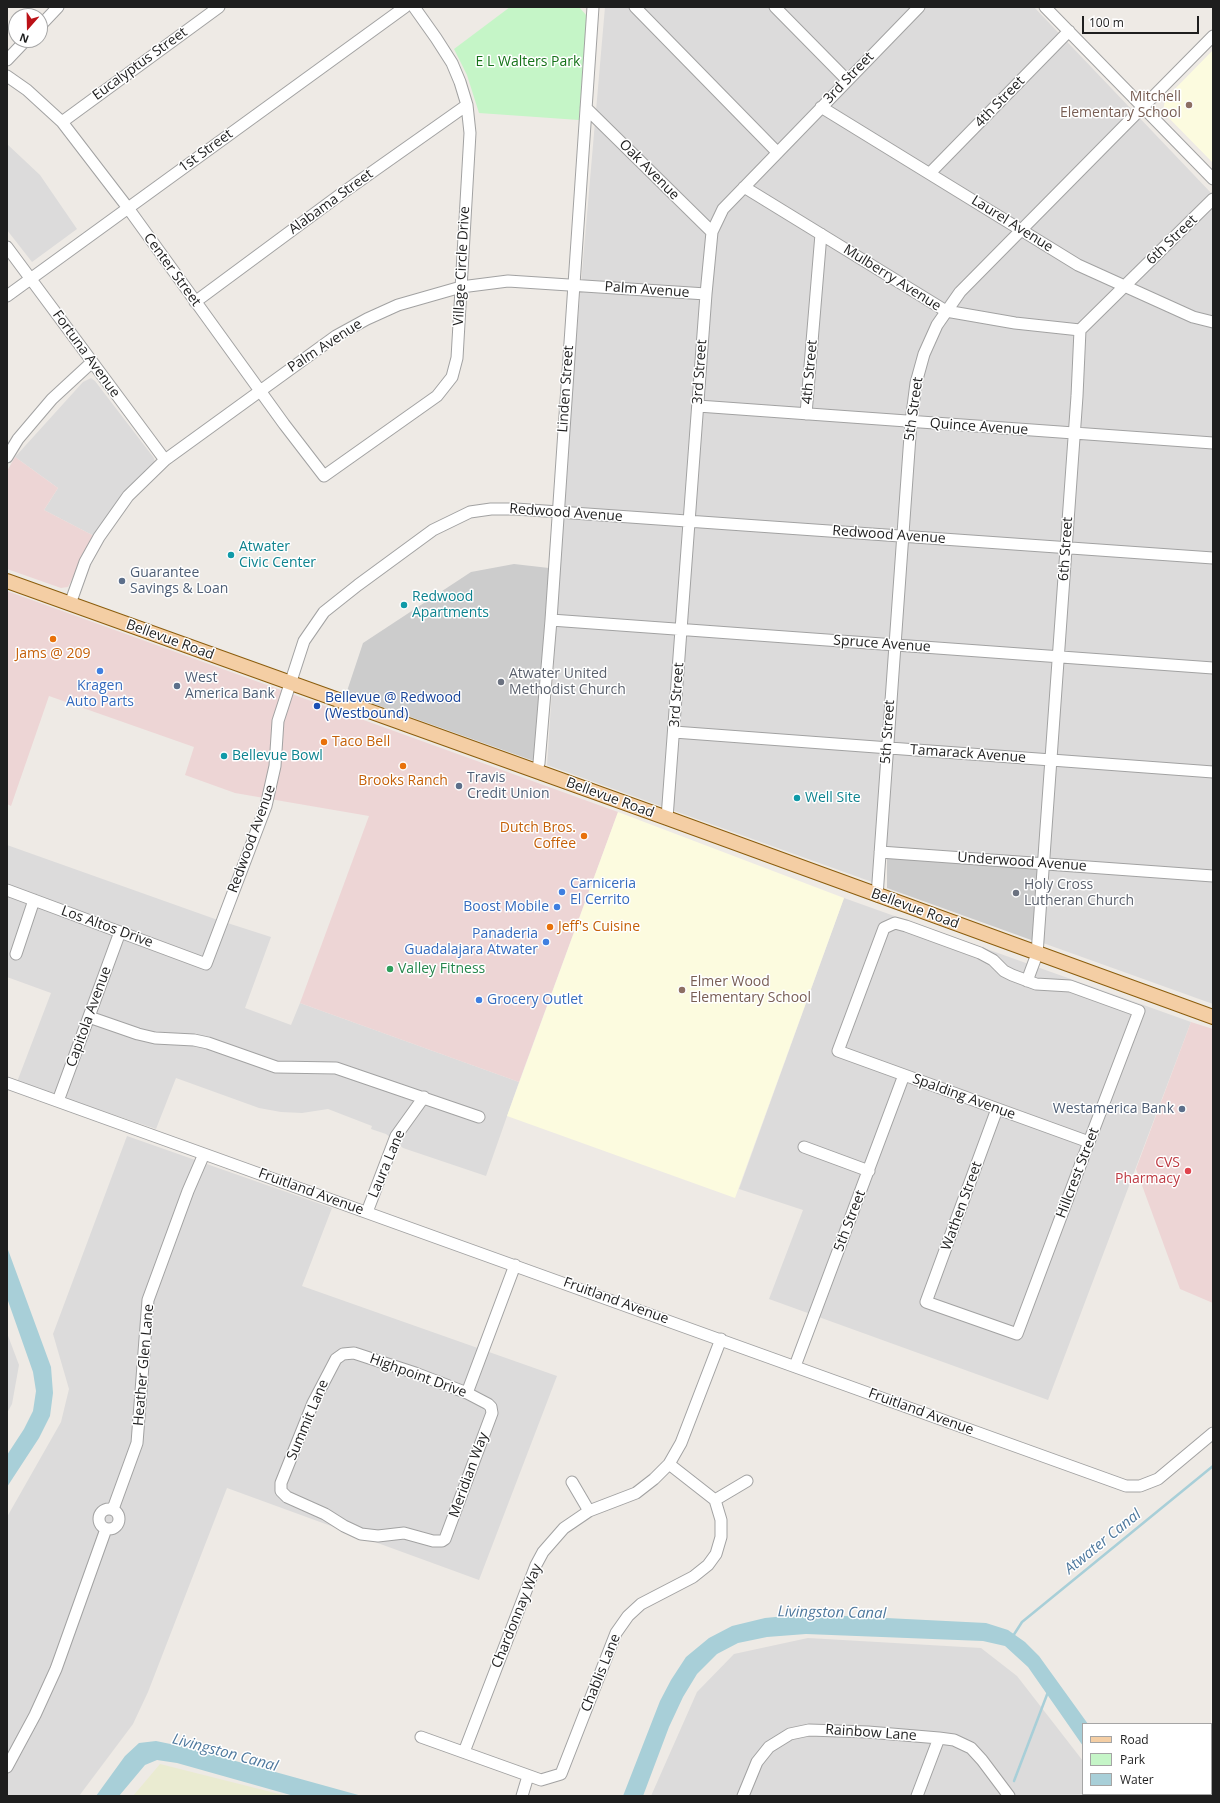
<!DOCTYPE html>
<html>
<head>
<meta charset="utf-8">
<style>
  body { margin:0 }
  #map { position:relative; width:1220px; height:1803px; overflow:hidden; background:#eeeae5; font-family:"Open Sans",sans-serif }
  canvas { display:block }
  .frame { position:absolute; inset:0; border:8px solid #1e1e1e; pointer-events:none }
  .legend { position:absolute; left:1082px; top:1723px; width:130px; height:72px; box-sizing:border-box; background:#fff; border:1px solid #a5a5a5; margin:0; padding:5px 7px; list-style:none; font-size:12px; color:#1e1e1e }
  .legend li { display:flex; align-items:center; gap:8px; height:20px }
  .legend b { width:20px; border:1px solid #a5a5a5 }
  .north { position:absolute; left:8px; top:8px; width:40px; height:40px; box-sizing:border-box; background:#fff; border:1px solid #a5a5a5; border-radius:50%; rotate:200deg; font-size:11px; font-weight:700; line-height:16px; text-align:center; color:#1e1e1e }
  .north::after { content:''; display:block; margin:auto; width:14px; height:18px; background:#bb1117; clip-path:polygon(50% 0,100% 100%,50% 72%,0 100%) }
  .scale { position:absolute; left:1082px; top:16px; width:117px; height:18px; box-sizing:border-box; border:2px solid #1e1e1e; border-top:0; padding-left:5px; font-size:12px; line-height:14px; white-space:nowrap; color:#1e1e1e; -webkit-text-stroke:3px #fff; paint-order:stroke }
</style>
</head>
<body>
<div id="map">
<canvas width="1220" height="1803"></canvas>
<div class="frame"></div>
<ul class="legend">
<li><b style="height:5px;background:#f4cea4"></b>Road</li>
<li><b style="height:11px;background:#c5f5c7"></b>Park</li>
<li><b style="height:11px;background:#a8cfd8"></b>Water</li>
</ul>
<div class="north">N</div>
<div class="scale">100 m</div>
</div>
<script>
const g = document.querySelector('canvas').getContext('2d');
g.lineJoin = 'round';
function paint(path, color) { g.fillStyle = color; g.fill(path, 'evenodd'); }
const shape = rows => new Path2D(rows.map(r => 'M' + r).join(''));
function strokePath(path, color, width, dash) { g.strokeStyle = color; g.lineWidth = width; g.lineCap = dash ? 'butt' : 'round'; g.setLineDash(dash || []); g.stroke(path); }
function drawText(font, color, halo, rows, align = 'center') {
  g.font = font + ' "Open Sans",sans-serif'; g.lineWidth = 3; g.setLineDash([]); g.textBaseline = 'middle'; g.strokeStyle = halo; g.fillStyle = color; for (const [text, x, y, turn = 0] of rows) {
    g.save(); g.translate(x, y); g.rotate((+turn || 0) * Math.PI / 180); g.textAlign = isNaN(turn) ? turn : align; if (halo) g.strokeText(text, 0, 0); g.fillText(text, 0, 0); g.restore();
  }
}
paint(shape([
  [605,7,1034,7,1213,195,1213,1004,1043,943,1050,861,874,849,872,882,547,765,572,387],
  [7,144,40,175,77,229,32,262,7,230],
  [91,378,95,381,154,458,155,463,94,536,44,510,58,488,15,457,83,382],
  [7,845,215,919,271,937,245,1008,291,1025,300,1003,519,1082,486,1176,403,1148,386,1134,371,1129,372,1126,328,1109,302,1113,281,1112,259,1108,176,1078,156,1129,17,1082,51,993,7,977],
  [844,898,1191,1022,1048,1400,769,1299,803,1210,739,1189],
  [127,1136,332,1208,302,1286,557,1376,479,1580,227,1488,148,1692,133,1724,79,1796,7,1796,7,1517,61,1422,69,1389,53,1334],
  [7,1333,19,1365,12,1404,7,1413],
  [808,1638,981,1648,1017,1676,1083,1761,1083,1794,1109,1794,1111,1796,651,1796,697,1692,734,1654]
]), '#dcdbdb');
paint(shape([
  [15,457,58,488,44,510,94,536,68,587,61,588,7,569,7,471],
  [7,591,618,812,519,1082,300,1003,369,816,235,793,185,775,194,747,49,696,11,806,7,804],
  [1191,1022,1213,1029,1213,1303,1180,1289,1136,1169]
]), '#edd5d5');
paint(shape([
  [1213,50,1213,163,1163,112,1165,99],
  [618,812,844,898,735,1198,507,1116]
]), '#fcfbdf');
paint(shape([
  [514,564,549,568,534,761,346,694,363,643,471,572],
  [887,858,1038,869,1034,941,887,888]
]), '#ccc');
paint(shape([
  [160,1764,287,1796,133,1796]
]), '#eaebd1');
paint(shape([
  [510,7,579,7,587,16,579,120,479,113,467,75,454,49]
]), '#c5f5c7');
paint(shape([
  [7,1247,51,1367,53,1393,50,1416,39,1438,7,1487,7,1455,24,1429,33,1411,36,1391,33,1372,7,1298],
  [806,1614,986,1623,1008,1630,1025,1642,1039,1656,1088,1724,1083,1724,1083,1746,1028,1667,1005,1646,983,1641,806,1634,767,1637,738,1643,717,1654,697,1674,683,1697,669,1727,643,1796,623,1796,660,1701,671,1680,686,1657,709,1638,732,1626,765,1618],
  [156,1741,185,1747,362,1796,294,1796,177,1763,157,1760,145,1765,119,1796,96,1796,125,1756,139,1743]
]), '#a8cfd8');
strokePath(shape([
  [1013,1636,1022,1622,1213,1466],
  [1014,1781,1048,1692]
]), '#a8cfd8', 2.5);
const minor = shape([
  [635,7,777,152],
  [775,7,847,80],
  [1045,7,1213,179],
  [40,26,58,7],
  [7,60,26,40],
  [7,76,27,90,62,122,128,208,284,424,324,476,437,396,452,377,457,358,470,133,467,105,460,82,452,63,436,38,414,7],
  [821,107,1078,265,1193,317,1213,322],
  [586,108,712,232],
  [62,122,219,7],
  [930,173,1069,31],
  [744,187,946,311,1015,323,1080,330],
  [7,247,165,460],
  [7,296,405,7],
  [195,302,341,194,467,105],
  [698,406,1213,443],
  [806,414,821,234],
  [7,457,18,439,52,399,91,363],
  [70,604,85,562,99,537,128,496,165,460,336,336,367,319,398,305,461,287,508,281,706,294],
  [551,620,1213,668],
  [674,732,1213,772],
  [536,771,539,763,551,620,593,7],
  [667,818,706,294,712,232,723,209,919,7],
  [880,852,1213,876],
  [7,890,206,964,266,806,275,766,278,721,304,641,324,612,358,585,433,530,470,512,491,509,516,509,1213,558],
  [877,896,911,422,916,383,924,354,937,325,960,292,1213,36],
  [16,954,34,900],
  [1027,981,1037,954,1077,396,1080,330,1213,199],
  [89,1017,138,1034,155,1038,194,1040,208,1043,276,1067,336,1068,479,1117],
  [7,1083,1126,1486,1140,1486,1158,1479,1213,1433],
  [58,1101,120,932],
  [997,1109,926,1302,1017,1334,1089,1142,1139,1011,1070,986,1036,984,1012,975,1004,971,993,960,980,953,906,926,895,923,884,928,838,1051,1089,1142],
  [804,1147,869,1171],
  [367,1212,396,1136,424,1097],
  [354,1353,415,1373,467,1393,488,1404,491,1407,492,1413,445,1539,442,1541,433,1541,404,1533,378,1536,361,1534,344,1526,325,1514,287,1497,281,1491,281,1483,313,1403,336,1359,343,1354,354,1353],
  [795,1366,904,1075],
  [467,1393,515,1265],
  [572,1482,589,1511],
  [715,1500,747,1481],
  '99 1519a10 10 0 1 1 20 0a10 10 0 1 1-20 0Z',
  [113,1509,137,1443,148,1300,188,1191,204,1154],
  [421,1737,541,1780,561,1774,616,1633,628,1616,641,1604,693,1577,708,1565,716,1554,721,1537,721,1520,715,1500,669,1464],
  [464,1752,536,1565,543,1552,564,1528,589,1511,636,1493,654,1479,669,1464,681,1443,721,1339],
  [7,1767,35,1715,56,1669,106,1529],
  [522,1796,528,1776],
  [743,1796,757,1762,769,1747,790,1734,809,1730,868,1732,939,1738,954,1740,971,1748,982,1760,1009,1796],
  [917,1796,939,1738]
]);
const major = shape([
  [7,581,667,818,1213,1017]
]);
strokePath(minor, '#a2a2a2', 13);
strokePath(major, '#8b5d0d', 16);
strokePath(minor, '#fff', 11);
strokePath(major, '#f4cea4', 14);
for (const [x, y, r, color] of [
  [1189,105,4,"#8d6e63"],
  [231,555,4,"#0f9aa8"],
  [122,581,4,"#5c6f8a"],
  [404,605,4,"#0f9aa8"],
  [53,639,4,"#e8710a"],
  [100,671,4,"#3f7fe0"],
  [501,682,4,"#6b7280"],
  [177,686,4,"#5c6f8a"],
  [317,706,4,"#1a4fb4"],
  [324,742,4,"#e8710a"],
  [224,756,4,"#0f9aa8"],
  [403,766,4,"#e8710a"],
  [459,786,4,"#5c6f8a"],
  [797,798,4,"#0f9aa8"],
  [584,836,4,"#e8710a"],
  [562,892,4,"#3f7fe0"],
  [1016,893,4,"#6b7280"],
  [557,907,4,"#3f7fe0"],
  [550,927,4,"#e8710a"],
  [546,942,4,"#3f7fe0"],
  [390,969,4,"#2e9e5b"],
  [682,990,4,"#8d6e63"],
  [479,1000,4,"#3f7fe0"],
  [1182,1109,4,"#5c6f8a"],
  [1188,1171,4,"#e0444e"]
]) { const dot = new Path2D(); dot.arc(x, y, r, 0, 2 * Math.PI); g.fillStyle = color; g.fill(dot); strokePath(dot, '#fff', 1.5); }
drawText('14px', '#157319', '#fff', [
  ["E L Walters Park",528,62]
]);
drawText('14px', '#1e1e1e', '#fff', [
  ["Eucalyptus Street",140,64,-36],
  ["3rd Street",849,78,-46],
  ["4th Street",1000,102,-46],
  ["1st Street",206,151,-36],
  ["Oak Avenue",649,170,45],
  ["Alabama Street",331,202,-36],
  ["Laurel Avenue",1012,224,32],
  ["6th Street",1172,240,-44],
  ["Village Circle Drive",462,266,-87],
  ["Center Street",172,270,54],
  ["Mulberry Avenue",892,278,32],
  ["Palm Avenue",647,290,4],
  ["Palm Avenue",325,346,-33],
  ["Fortuna Avenue",86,354,54],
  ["3rd Street",700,372,-86],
  ["4th Street",810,372,-85],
  ["Linden Street",566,389,-86],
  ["5th Street",914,409,-82],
  ["Quince Avenue",979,427,4],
  ["Redwood Avenue",566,513,4],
  ["Redwood Avenue",889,535,4],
  ["6th Street",1066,549,-86],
  ["Bellevue Road",170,640,20],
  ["Spruce Avenue",882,644,4],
  ["3rd Street",677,695,-86],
  ["5th Street",888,732,-86],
  ["Tamarack Avenue",968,754,4],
  ["Bellevue Road",610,798,20],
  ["Redwood Avenue",252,839,-70],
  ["Underwood Avenue",1022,862,4],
  ["Bellevue Road",915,909,20],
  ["Los Altos Drive",107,927,20],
  ["Capitola Avenue",89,1017,-70],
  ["Spalding Avenue",964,1097,20],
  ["Laura Lane",387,1164,-67],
  ["Hillcrest Street",1078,1173,-69],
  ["Fruitland Avenue",311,1192,20],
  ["Wathen Street",962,1206,-70],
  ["5th Street",850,1221,-69],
  ["Fruitland Avenue",616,1301,20],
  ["Heather Glen Lane",144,1365,-85],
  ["Highpoint Drive",418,1376,20],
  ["Fruitland Avenue",921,1412,20],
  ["Summit Lane",308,1420,-67],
  ["Meridian Way",469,1475,-70],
  ["Chardonnay Way",517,1616,-68],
  ["Chablis Lane",601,1673,-68],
  ["Rainbow Lane",871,1733,4]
]);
drawText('14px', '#785e54', '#fff', [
  ["Mitchell",1181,97],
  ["Elementary School",1181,113],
  ["Elmer Wood",690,982,"left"],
  ["Elementary School",690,998,"left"]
], 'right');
drawText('14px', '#0d838f', '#fff', [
  ["Atwater",239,547],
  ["Civic Center",239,563],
  ["Redwood",412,597],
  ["Apartments",412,613],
  ["Bellevue Bowl",232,756],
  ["Well Site",805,798]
], 'left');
drawText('14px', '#4e5e75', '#fff', [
  ["Guarantee",130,573],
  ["Savings & Loan",130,589],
  ["West",185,678],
  ["America Bank",185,694],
  ["Travis",467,778],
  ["Credit Union",467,794],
  ["Westamerica Bank",1174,1109,"right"]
], 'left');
drawText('14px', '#c56008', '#fff', [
  ["Jams @ 209",53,654],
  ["Taco Bell",332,742,"left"],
  ["Brooks Ranch",403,781],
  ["Dutch Bros.",576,828,"right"],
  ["Coffee",576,844,"right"],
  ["Jeff's Cuisine",558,927,"left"]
]);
drawText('14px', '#5b616d', '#fff', [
  ["Atwater United",509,674],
  ["Methodist Church",509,690],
  ["Holy Cross",1024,885],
  ["Lutheran Church",1024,901]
], 'left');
drawText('14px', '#366cbe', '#fff', [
  ["Kragen",100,686,"center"],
  ["Auto Parts",100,702,"center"],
  ["Carniceria",570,884],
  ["El Cerrito",570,900],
  ["Boost Mobile",549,907,"right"],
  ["Panaderia",538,934,"right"],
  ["Guadalajara Atwater",538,950,"right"],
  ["Grocery Outlet",487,1000]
], 'left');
drawText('14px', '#164399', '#fff', [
  ["Bellevue @ Redwood",325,698],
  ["(Westbound)",325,714]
], 'left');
drawText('14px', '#27864d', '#fff', [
  ["Valley Fitness",398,969]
], 'left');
drawText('14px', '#be3a42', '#fff', [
  ["CVS",1180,1163],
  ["Pharmacy",1180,1179]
], 'right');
drawText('italic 15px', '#4f799e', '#fff', [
  ["Atwater Canal",1103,1542,-39],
  ["Livingston Canal",832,1613,1],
  ["Livingston Canal",225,1753,15]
]);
</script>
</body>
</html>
